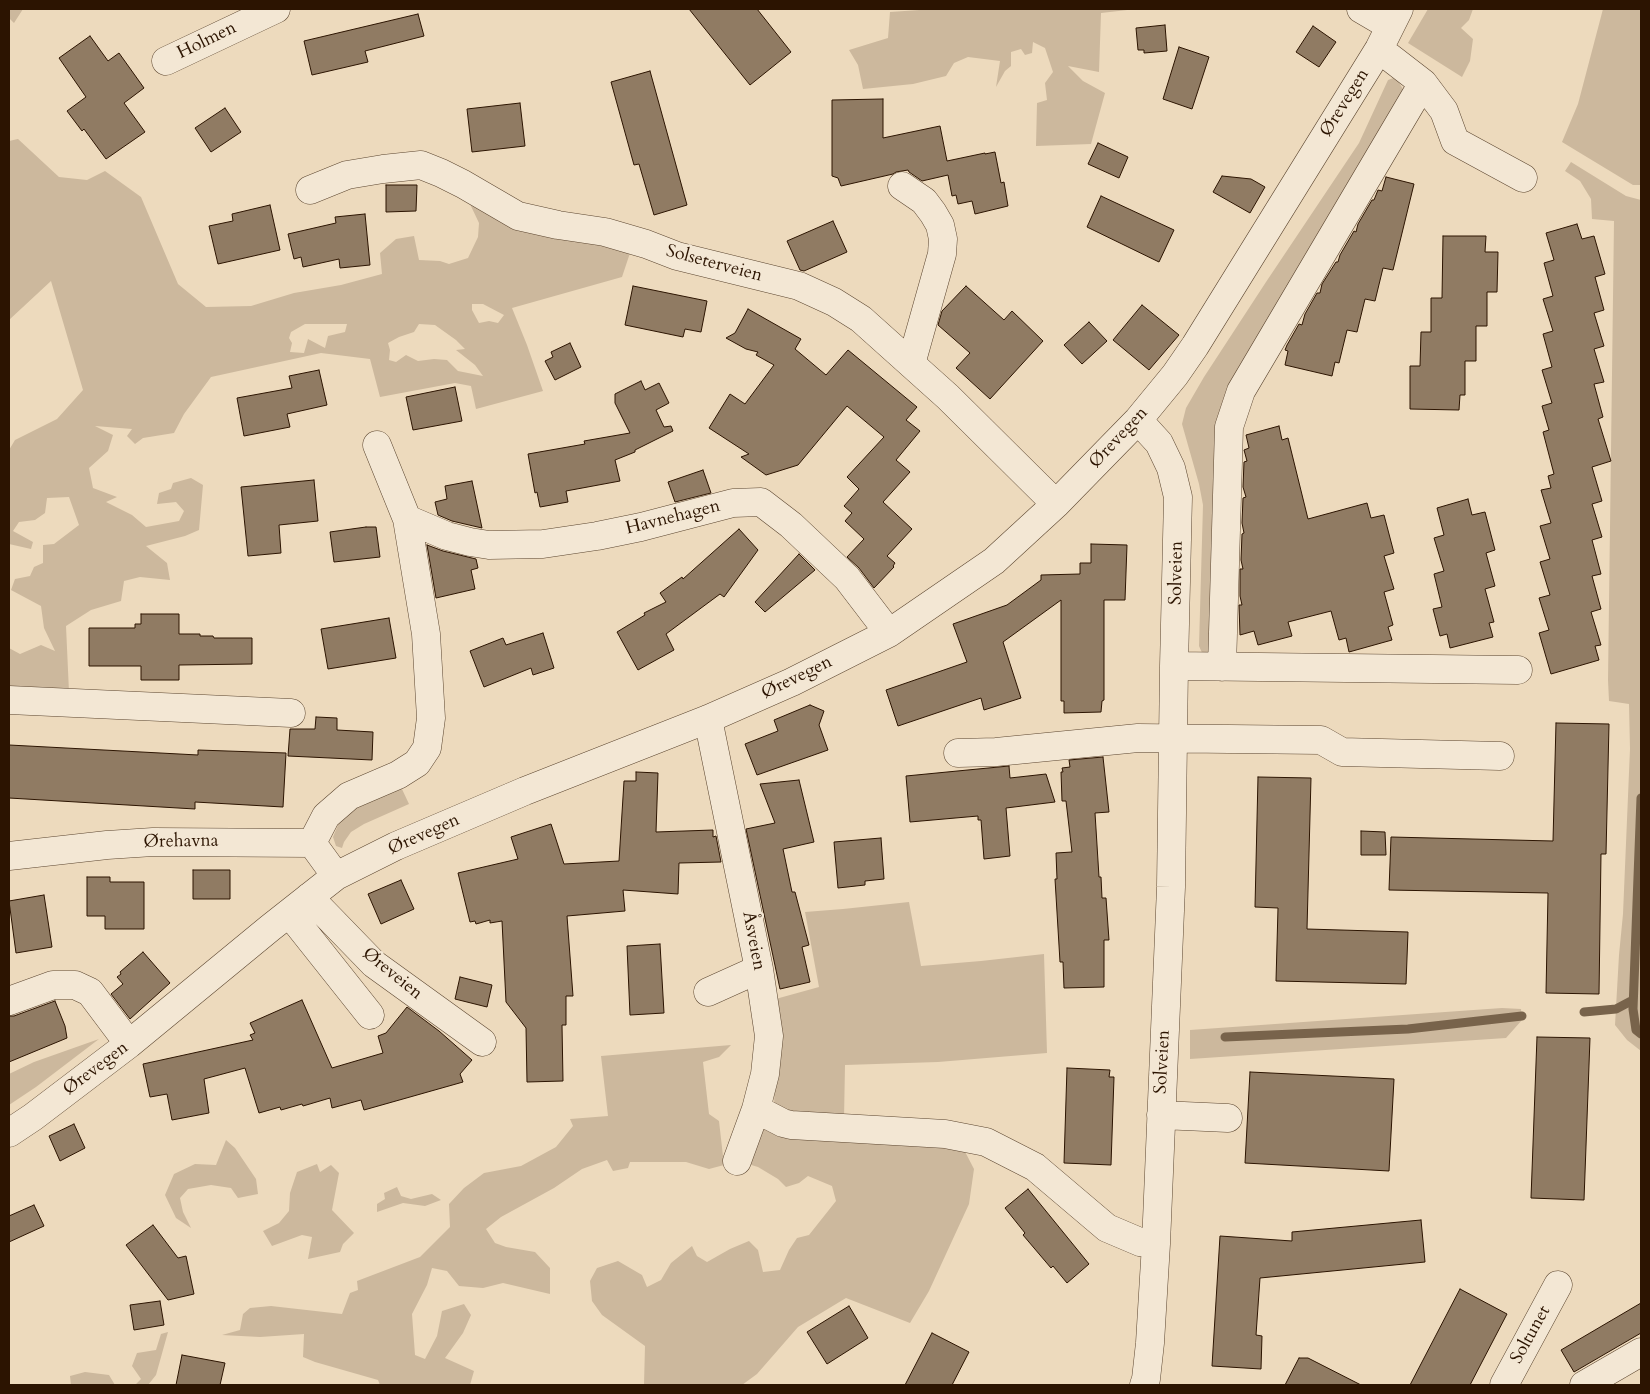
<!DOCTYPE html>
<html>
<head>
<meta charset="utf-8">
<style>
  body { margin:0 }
  #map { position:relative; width:1650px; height:1394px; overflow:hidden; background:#eddabd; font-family:Cardo,serif }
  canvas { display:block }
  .frame { position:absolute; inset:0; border:10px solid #2c1401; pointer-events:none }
</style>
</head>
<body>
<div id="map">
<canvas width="1650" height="1394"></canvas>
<div class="frame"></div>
</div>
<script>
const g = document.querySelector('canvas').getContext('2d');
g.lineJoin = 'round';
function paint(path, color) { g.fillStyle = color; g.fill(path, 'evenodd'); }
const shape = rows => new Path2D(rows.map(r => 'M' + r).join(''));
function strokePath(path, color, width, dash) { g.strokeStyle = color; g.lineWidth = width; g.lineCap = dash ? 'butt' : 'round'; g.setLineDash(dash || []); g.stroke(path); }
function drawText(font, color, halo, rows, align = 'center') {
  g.font = font + ' Cardo,serif'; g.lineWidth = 5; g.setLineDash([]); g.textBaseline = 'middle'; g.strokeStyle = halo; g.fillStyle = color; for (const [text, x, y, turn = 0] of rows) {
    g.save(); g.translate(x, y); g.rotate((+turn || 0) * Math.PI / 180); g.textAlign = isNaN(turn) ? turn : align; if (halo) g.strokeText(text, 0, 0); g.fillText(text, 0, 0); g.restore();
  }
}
paint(shape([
  [9,9,23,9,14,23,9,18],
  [934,9,1136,9,1101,13,1099,72,1068,66,1083,81,1105,93,1091,144,1036,146,1037,103,1047,100,1045,83,1053,72,1045,48,1033,42,1032,53,1025,55,1021,49,1011,52,1011,66,1005,71,996,87,1000,61,968,57,954,63,946,76,913,84,863,89,858,65,849,50,888,38,890,12],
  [1428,9,1473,9,1469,20,1461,28,1473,39,1470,61,1462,77,1408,43],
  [1603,9,1641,9,1641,185,1633,185,1562,142,1578,104],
  [1396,77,1404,91,1219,417,1210,655,1203,655,1199,646,1203,505,1199,484,1182,424,1186,408,1204,377,1266,282,1359,143,1388,80],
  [18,139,59,177,87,180,105,171,141,197,178,284,206,307,251,306,294,293,341,285,382,274,380,253,396,239,414,236,419,260,440,261,449,264,468,258,478,237,479,223,470,204,632,247,622,277,512,308,527,345,543,391,476,409,471,386,455,383,380,397,370,359,321,353,211,377,184,414,174,433,143,438,135,444,127,436,132,429,95,426,113,435,108,451,89,468,93,488,117,497,106,502,132,515,146,527,179,521,184,511,176,502,157,504,159,493,171,489,173,483,191,478,203,485,199,530,185,536,146,546,167,563,170,580,140,577,124,581,121,601,91,610,66,626,69,692,9,689,9,648,20,654,41,645,55,651,44,628,41,606,11,590,15,579,30,576,34,567,43,563,43,545,54,544,79,525,69,497,47,498,45,513,35,520,19,522,13,531,33,542,31,549,9,544,9,450,15,440,57,419,83,390,51,281,9,320,9,141],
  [472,304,483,304,504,315,498,323,489,321,479,323,472,310],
  [305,324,347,324,345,332,328,336,325,348,308,339,304,353,290,352,292,343,289,338,291,332],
  [419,324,435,325,456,340,465,349,456,350,475,365,483,376,458,371,447,360,434,359,418,361,406,355,396,362,389,360,390,350,388,343,399,337,414,332],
  [1571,162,1626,196,1641,200,1641,1051,1627,1040,1615,1025,1619,955,1623,914,1630,749,1629,704,1609,701,1608,680,1614,221,1592,219,1591,199,1580,181,1565,171],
  [401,787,409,804,364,824,351,832,344,842,342,848,336,846,333,837,340,820,356,807],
  [909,902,921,966,981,961,1044,954,1047,1053,938,1062,845,1065,844,1119,774,1109,775,1069,772,1000,819,987,805,912,843,909],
  [1502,1008,1521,1009,1522,1020,1506,1038,1190,1059,1190,1030],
  [99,1039,36,1087,9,1105,9,1074,34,1062],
  [731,1045,719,1057,703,1062,709,1114,719,1121,724,1165,709,1169,686,1162,630,1162,628,1168,613,1171,607,1160,582,1169,554,1188,501,1217,486,1229,495,1243,506,1247,535,1252,550,1268,550,1294,503,1283,483,1288,459,1286,447,1271,432,1268,427,1285,412,1314,415,1355,425,1359,437,1336,442,1311,464,1304,471,1315,463,1333,445,1358,474,1371,470,1385,380,1385,378,1380,315,1362,303,1357,304,1334,260,1337,222,1335,240,1330,243,1314,250,1308,271,1306,342,1314,350,1293,358,1290,357,1281,420,1257,450,1227,449,1204,464,1188,484,1173,521,1166,556,1147,573,1126,570,1119,608,1116,601,1056],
  [762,1123,960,1142,974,1169,969,1204,929,1291,910,1323,846,1298,798,1327,757,1374,742,1385,644,1385,645,1346,602,1315,592,1301,590,1281,597,1268,618,1261,642,1275,647,1287,661,1280,671,1263,692,1246,697,1256,707,1262,730,1249,749,1241,758,1250,763,1272,780,1270,789,1250,797,1238,809,1235,836,1201,832,1186,808,1176,799,1183,786,1187,778,1179,758,1167,748,1164],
  [226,1140,235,1148,256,1179,258,1194,238,1198,231,1188,211,1185,188,1189,180,1198,183,1212,191,1228,176,1218,165,1195,174,1174,195,1164,216,1165],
  [317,1164,320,1172,331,1165,339,1173,332,1210,354,1233,343,1244,340,1252,308,1259,312,1237,302,1235,272,1246,263,1231,279,1223,289,1211,290,1193,297,1172],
  [397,1187,401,1196,411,1199,432,1194,441,1200,425,1206,403,1203,377,1212,377,1204,385,1199,384,1193],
  [168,1332,156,1375,148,1385,135,1385,141,1379,132,1366,137,1353,156,1350,161,1334],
  [85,1372,109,1375,115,1385,71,1385,70,1376]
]), '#ccb89d');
strokePath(shape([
  [1641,798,1633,1009,1636,1030,1641,1034],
  [1584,1012,1616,1009,1633,1000],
  [1225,1037,1408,1029,1522,1016]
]), '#78634b', 9);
const building = shape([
  [689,9,757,9,791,52,750,85,689,9],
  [418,14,424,36,365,51,368,62,312,75,304,41,418,14],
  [1165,25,1167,51,1144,53,1144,50,1138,50,1136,28,1165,25],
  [1313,26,1336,42,1319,67,1296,52,1313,26],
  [90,36,108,61,119,53,144,88,124,103,145,132,106,159,84,129,82,131,67,111,86,97,59,58,90,36],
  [1179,47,1209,57,1192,109,1163,99,1179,47],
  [650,71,687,205,654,215,639,164,634,165,611,82,650,71],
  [883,99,883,138,940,126,947,161,985,153,985,154,995,152,1001,183,1004,182,1008,206,975,214,972,201,958,204,956,195,952,196,948,175,922,181,909,172,908,170,896,172,893,174,841,186,838,178,832,176,832,100,883,99],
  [520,103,525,146,472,152,467,109,520,103],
  [225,108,241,132,211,152,195,128,225,108],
  [1098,143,1128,157,1119,178,1088,164,1098,143],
  [1222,176,1251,179,1265,187,1250,213,1213,192,1222,176],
  [1386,177,1414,184,1393,270,1383,268,1375,301,1365,299,1357,332,1347,330,1339,363,1335,362,1332,376,1285,365,1288,351,1285,350,1287,345,1299,324,1302,325,1305,314,1317,293,1320,293,1322,284,1336,262,1338,262,1340,255,1354,231,1356,232,1358,224,1372,200,1374,200,1378,190,1382,191,1386,177],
  [386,185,417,185,416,211,386,212,386,185],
  [1101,196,1174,230,1159,262,1087,227,1101,196],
  [270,205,280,250,218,264,209,226,233,221,232,214,270,205],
  [365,214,370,265,340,268,339,259,303,267,301,257,294,259,288,234,336,223,335,217,365,214],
  [833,221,847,252,804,271,800,270,787,241,833,221],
  [1577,224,1582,239,1594,236,1605,274,1595,277,1604,310,1594,313,1604,346,1594,349,1604,382,1594,384,1603,417,1598,419,1611,461,1592,467,1602,501,1592,504,1602,537,1592,540,1601,574,1592,576,1601,609,1591,612,1601,645,1595,646,1599,660,1551,674,1539,633,1549,630,1539,598,1550,595,1540,562,1550,559,1540,526,1551,523,1541,490,1551,488,1548,476,1554,474,1543,432,1549,430,1542,406,1552,403,1542,370,1552,367,1543,334,1553,331,1543,299,1553,296,1544,263,1554,260,1546,233,1577,224],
  [1443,236,1486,236,1485,252,1498,252,1497,292,1487,292,1487,326,1476,326,1476,361,1465,361,1465,395,1460,395,1459,410,1410,409,1410,366,1420,366,1421,332,1431,332,1431,298,1442,298,1443,236],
  [633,286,707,301,701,332,685,329,683,337,625,325,633,286],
  [966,286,1004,320,1012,311,1043,341,990,399,956,368,970,353,938,325,942,311,966,286],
  [1142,305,1179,335,1149,370,1113,340,1142,305],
  [748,309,801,339,795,349,826,375,848,350,917,407,906,420,920,431,896,460,910,472,883,502,912,529,887,556,895,563,893,566,894,567,874,588,859,568,847,557,864,539,845,521,852,513,844,506,859,489,847,477,884,437,847,406,798,465,766,475,741,457,749,454,709,428,730,394,745,404,774,365,756,355,758,352,746,349,726,338,735,333,748,309],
  [1089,322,1107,341,1082,364,1064,345,1089,322],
  [570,343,581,367,555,380,545,361,553,357,551,352,570,343],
  [319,370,327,405,287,414,290,427,244,436,237,398,292,388,289,376,319,370],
  [641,381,645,390,659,383,669,403,656,410,664,427,671,426,673,431,635,450,635,452,615,460,620,481,566,491,568,502,540,507,537,492,535,493,528,454,585,444,584,441,630,433,615,403,615,394,641,381],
  [455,387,462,421,413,430,406,397,455,387],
  [1279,426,1282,440,1288,438,1308,519,1367,503,1371,518,1384,515,1394,553,1384,556,1394,589,1384,592,1393,625,1388,627,1392,640,1349,652,1346,638,1339,640,1331,611,1288,622,1292,636,1258,645,1254,631,1240,635,1239,605,1242,605,1240,596,1240,569,1243,569,1241,560,1242,534,1244,533,1242,523,1243,498,1246,497,1243,487,1244,462,1247,461,1244,450,1249,448,1246,435,1279,426],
  [703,470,711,493,675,502,668,482,703,470],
  [314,480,318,521,279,525,281,553,248,556,241,487,314,480],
  [472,481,482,528,452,521,438,515,435,502,447,499,445,486,472,481],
  [1468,499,1472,515,1485,512,1495,550,1486,553,1495,586,1485,589,1494,622,1489,623,1493,637,1450,648,1447,634,1440,636,1433,609,1442,607,1434,574,1444,571,1434,538,1444,535,1437,508,1468,499],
  [366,527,376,527,380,557,334,562,330,532,366,527],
  [739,529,758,550,724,597,720,594,666,634,674,650,638,670,617,632,645,615,644,613,666,602,660,593,682,577,683,579,739,529],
  [1091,544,1127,545,1125,600,1104,600,1104,700,1102,701,1101,712,1064,713,1064,701,1061,701,1061,600,1003,642,1021,698,984,710,981,698,898,726,886,690,967,662,953,624,1007,605,1041,580,1041,575,1080,574,1080,563,1091,563,1091,544],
  [427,545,443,551,476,559,478,568,471,570,475,589,436,598,427,545],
  [799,554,815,570,765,612,755,602,799,554],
  [141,614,179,614,179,634,200,634,200,636,213,636,214,638,252,638,252,664,179,665,179,680,141,680,141,666,89,666,89,628,135,628,135,624,141,624,141,614],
  [389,618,396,658,328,669,321,629,389,618],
  [543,633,554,668,533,675,531,668,484,687,470,651,503,638,506,645,543,633],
  [810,705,824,711,819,725,828,750,757,775,745,744,778,731,774,720,810,705],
  [316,717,337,718,337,730,373,732,372,760,288,756,290,729,315,729,316,717],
  [1556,723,1609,724,1606,854,1601,854,1599,994,1546,993,1548,893,1389,890,1391,837,1553,841,1556,723],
  [9,745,198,755,198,750,286,753,283,807,195,802,195,809,9,798,9,745],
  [1103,757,1109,812,1095,813,1099,877,1101,877,1102,898,1106,898,1109,940,1104,940,1104,987,1064,988,1063,962,1060,962,1055,879,1057,879,1056,853,1072,852,1066,801,1062,801,1061,772,1063,772,1062,768,1070,767,1069,760,1103,757],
  [1009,766,1010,778,1046,774,1055,802,1006,808,1010,856,984,859,981,820,978,820,978,816,910,822,906,776,1009,766],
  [636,772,658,773,656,832,713,830,713,837,716,836,721,862,679,863,678,894,623,890,625,911,567,916,573,996,566,996,566,1025,562,1025,563,1081,527,1082,526,1028,506,1002,502,921,490,923,490,920,476,924,475,921,470,922,458,873,518,859,511,837,551,824,564,864,619,861,624,781,636,781,636,772],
  [1258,777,1311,778,1307,929,1408,932,1406,984,1276,981,1278,908,1255,907,1258,777],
  [799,780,814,842,783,849,792,892,795,892,809,945,802,947,810,982,780,989,746,829,775,823,760,784,799,780],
  [1361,831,1385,832,1386,855,1361,855,1361,831],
  [881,838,884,879,865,881,865,885,838,888,834,842,881,838],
  [193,870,230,870,230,899,193,899,193,870],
  [87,877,110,877,110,882,144,882,144,929,105,929,105,916,87,916,87,877],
  [401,880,414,909,381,924,368,894,401,880],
  [44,895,52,947,16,953,9,901,44,895],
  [660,944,664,1013,630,1015,627,946,660,944],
  [143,952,170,983,130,1019,111,994,123,984,117,977,121,974,120,972,143,952],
  [460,977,492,985,487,1007,455,999,460,977],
  [302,1000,332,1068,383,1053,378,1036,386,1033,407,1007,439,1031,472,1060,460,1074,463,1082,364,1110,361,1100,332,1108,330,1098,303,1106,302,1104,281,1110,280,1107,259,1113,245,1068,204,1079,209,1113,172,1120,167,1094,150,1097,143,1064,253,1040,250,1035,255,1033,250,1023,302,1000],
  [55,1001,65,1026,67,1038,9,1062,9,1016,14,1016,55,1001],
  [1537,1037,1590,1038,1584,1200,1531,1198,1537,1037],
  [1067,1068,1110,1070,1109,1077,1114,1077,1111,1165,1064,1163,1067,1068],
  [1250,1072,1394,1079,1389,1171,1245,1163,1250,1072],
  [74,1124,85,1148,60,1161,49,1136,74,1124],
  [1028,1189,1089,1264,1067,1283,1053,1266,1051,1268,1023,1235,1025,1233,1005,1208,1028,1189],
  [34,1205,44,1226,9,1242,9,1216,34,1205],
  [1421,1220,1425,1262,1260,1278,1256,1335,1262,1336,1261,1369,1212,1366,1220,1236,1292,1241,1292,1232,1421,1220],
  [153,1225,178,1258,186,1256,194,1294,168,1300,126,1245,153,1225],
  [1460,1289,1507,1314,1470,1385,1410,1385,1460,1289],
  [160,1301,164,1325,134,1330,130,1305,160,1301],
  [1641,1303,1641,1333,1574,1372,1561,1350,1641,1303],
  [849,1306,868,1338,827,1364,807,1332,849,1306],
  [932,1333,969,1352,952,1385,905,1385,932,1333],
  [182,1355,225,1363,220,1385,176,1385,182,1355],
  [1299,1358,1308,1358,1361,1385,1285,1385,1299,1358]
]);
paint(building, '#907b63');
strokePath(building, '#2c1401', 1);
const minor = shape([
  [1361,9,1390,26],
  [1379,49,1423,83,1444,111,1455,141,1523,178],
  [166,61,276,9],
  [902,186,924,201,933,213,940,225,943,239,942,254,911,364],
  [310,190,347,175,383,169,421,165,441,173,463,184,518,216,558,225,605,232,646,244,677,256,799,286,834,302,861,319,948,397,1056,504],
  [1138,420,1159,443,1171,468,1178,497,1174,666,1171,887,1156,1244,1150,1343,1146,1379,1144,1385],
  [407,519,447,536,470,542,489,545,543,544,597,536,641,527,733,503,761,502,791,525,847,578,889,633],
  [1174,666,1518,670],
  [1222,667,1229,427,1241,391,1423,83],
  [9,700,291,713],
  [708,719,759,969,769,1036,765,1074,756,1109,737,1161],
  [958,753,996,752,1138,738,1321,740,1342,752,1500,756],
  [312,843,326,816,349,796,398,775,417,763,427,748,431,718,426,634,407,519,377,445],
  [9,856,107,845,153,842,312,843,336,876],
  [309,897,374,964,482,1042],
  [289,913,370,1015],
  [708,992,759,969],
  [9,1001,53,985,75,985,90,992,129,1044],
  [756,1109,783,1123,791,1125,945,1134,986,1142,1035,1167,1107,1228,1140,1242,1156,1244],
  [1161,1115,1228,1118],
  [9,1133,33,1117,129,1044,270,928,336,876,396,846,525,791,708,719,792,682,889,633,994,561,1056,504,1138,420,1175,375,1195,346,1379,49,1399,9],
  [1504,1385,1558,1285],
  [1584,1385,1641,1352]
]);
strokePath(minor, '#5c4630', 29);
strokePath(minor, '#f3e7d4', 28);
drawText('18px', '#2c1401', '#f3e7d4', [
  ["Holmen",207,41,-26],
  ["Ørevegen",1345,103,-58],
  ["Solseterveien",714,264,15],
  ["Ørevegen",1119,438,-47],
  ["Havnehagen",673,518,-14],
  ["Solveien",1177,573,-89],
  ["Ørevegen",797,678,-26],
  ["Ørevegen",424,835,-24],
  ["Ørehavna",181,842,-1],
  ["Åsveien",753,941,79],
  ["Øreveien",392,974,39],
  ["Solveien",1163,1062,-87],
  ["Ørevegen",96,1069,-37],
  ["Soltunet",1531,1335,-61]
]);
</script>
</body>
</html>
